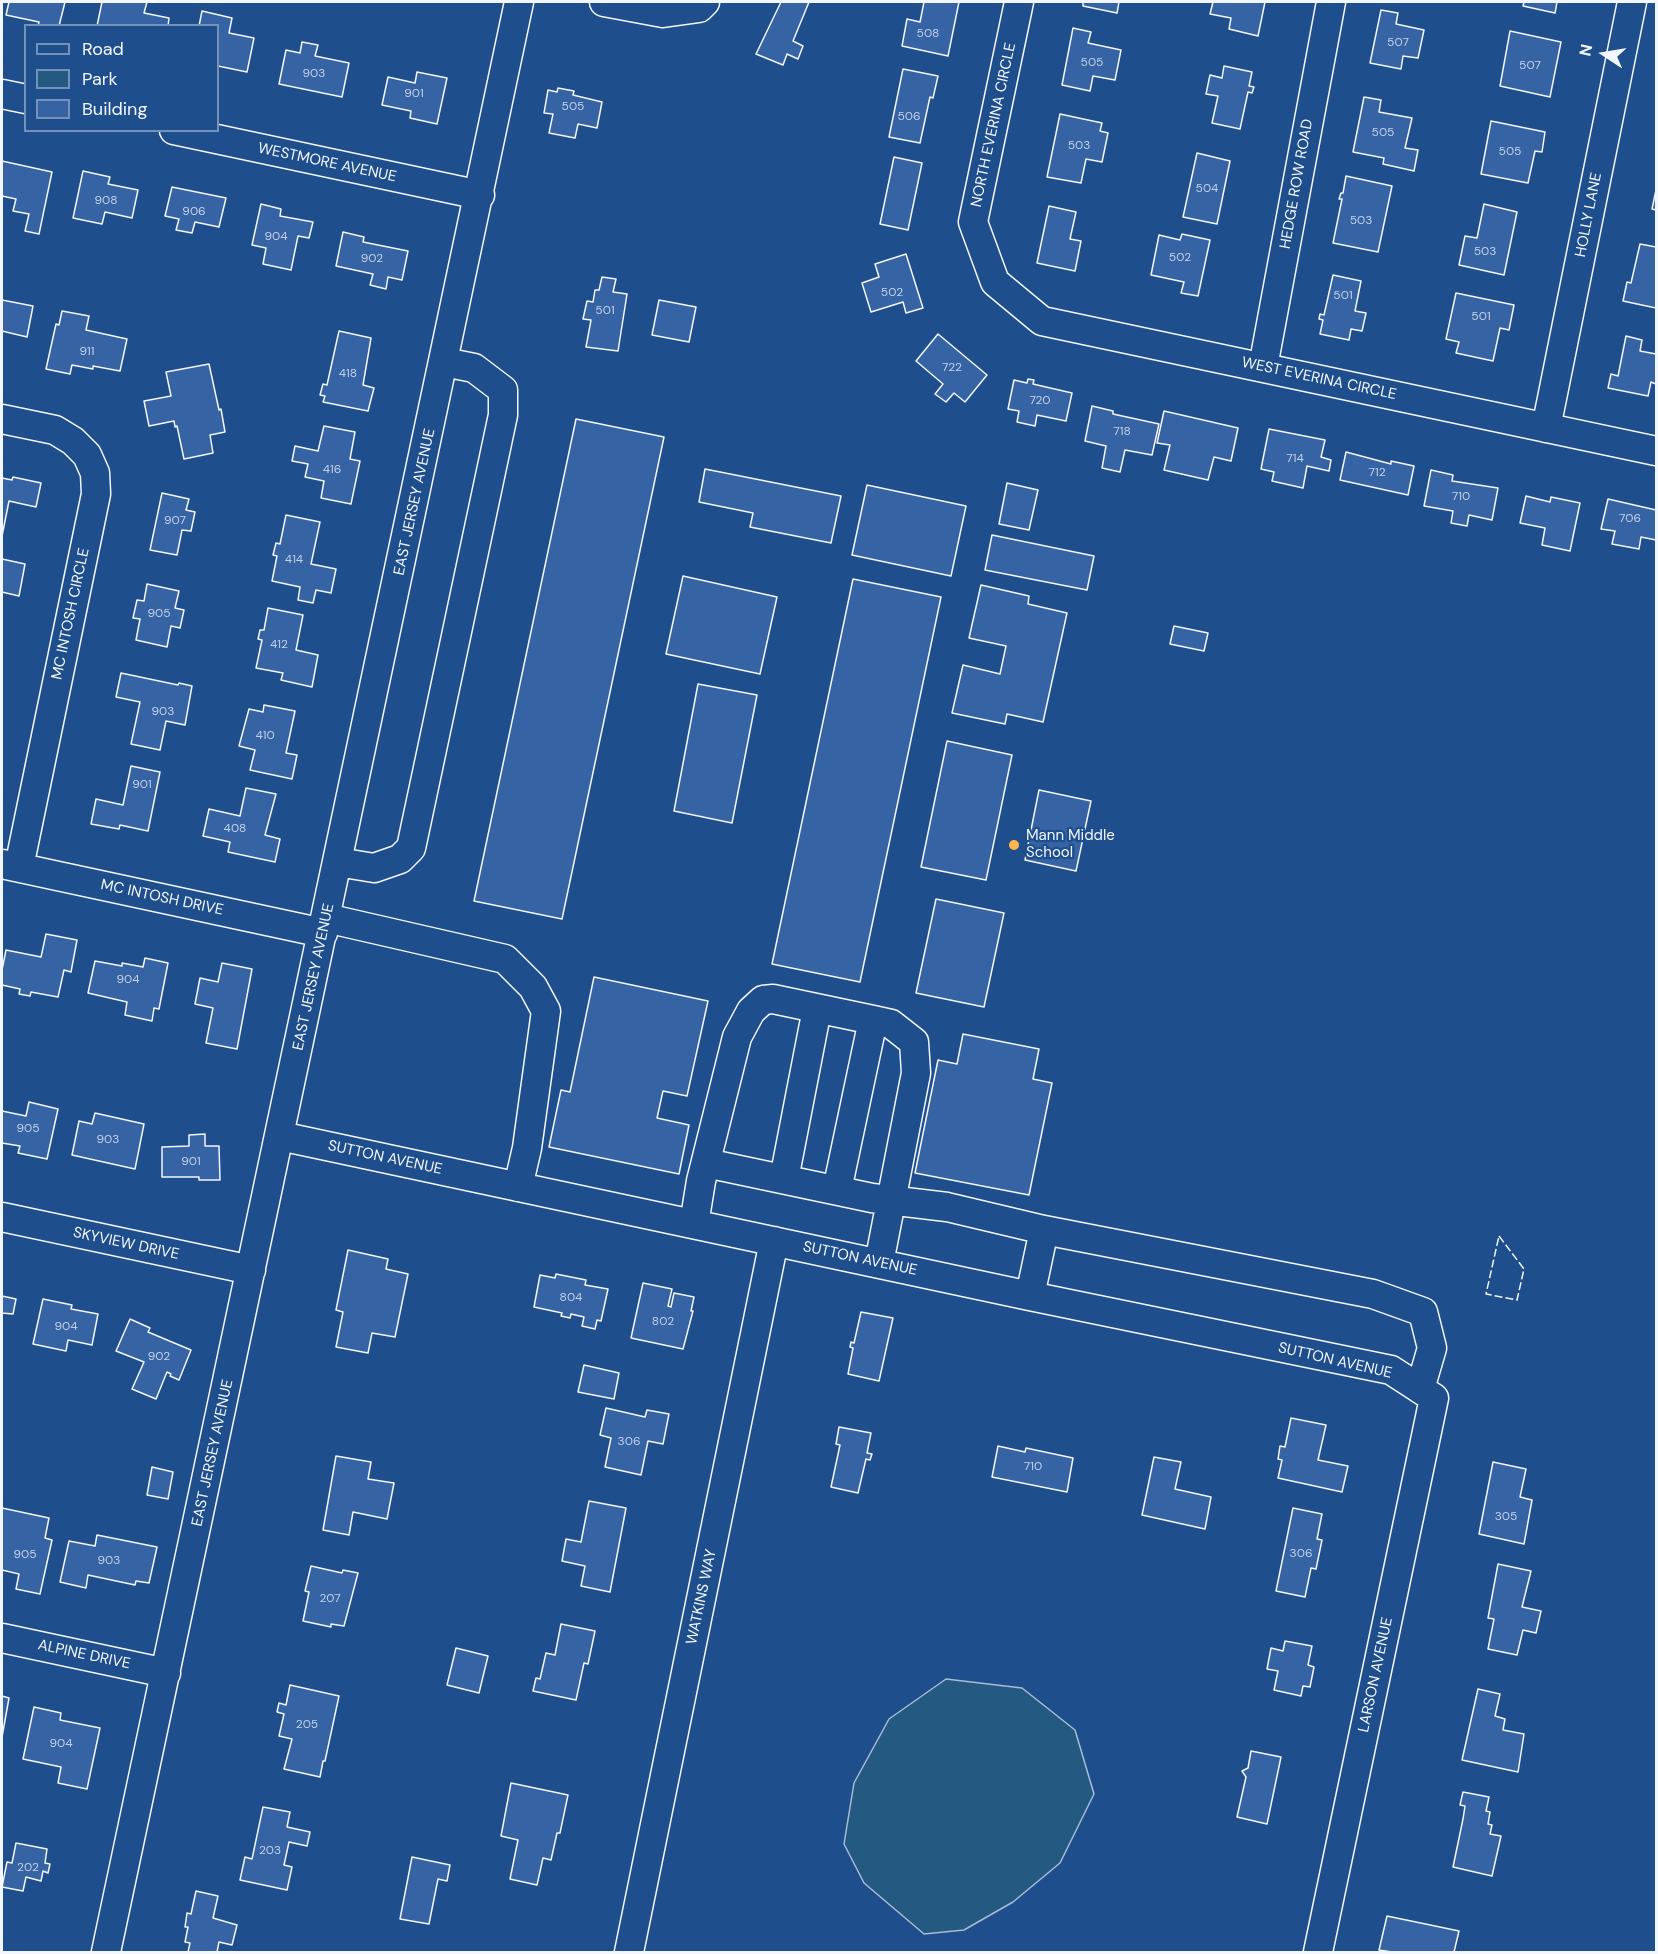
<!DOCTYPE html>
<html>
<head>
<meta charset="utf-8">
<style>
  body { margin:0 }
  #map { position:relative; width:1658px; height:1954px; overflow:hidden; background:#1f4e8c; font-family:"DM Sans",sans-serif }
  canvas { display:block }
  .frame { position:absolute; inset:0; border:3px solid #f2f6ff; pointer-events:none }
  .legend { position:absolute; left:24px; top:24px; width:195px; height:108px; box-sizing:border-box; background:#1f4e8c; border:2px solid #7391ba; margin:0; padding:8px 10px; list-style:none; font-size:18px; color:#f2f6ff }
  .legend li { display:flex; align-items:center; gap:12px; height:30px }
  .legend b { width:30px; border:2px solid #7391ba }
  .north { position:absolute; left:1574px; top:24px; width:60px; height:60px; -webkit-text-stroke:4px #1f4e8c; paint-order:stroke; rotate:282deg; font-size:16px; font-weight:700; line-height:24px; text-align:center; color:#f2f6ff }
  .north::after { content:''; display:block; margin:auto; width:21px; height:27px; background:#f2f6ff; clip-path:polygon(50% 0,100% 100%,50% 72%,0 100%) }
</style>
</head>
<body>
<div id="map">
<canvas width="1658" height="1954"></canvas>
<div class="frame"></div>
<ul class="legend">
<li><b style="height:8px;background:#1f4e8c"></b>Road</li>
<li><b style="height:16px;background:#245a82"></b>Park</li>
<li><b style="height:16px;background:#3563a3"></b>Building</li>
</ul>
<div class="north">N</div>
</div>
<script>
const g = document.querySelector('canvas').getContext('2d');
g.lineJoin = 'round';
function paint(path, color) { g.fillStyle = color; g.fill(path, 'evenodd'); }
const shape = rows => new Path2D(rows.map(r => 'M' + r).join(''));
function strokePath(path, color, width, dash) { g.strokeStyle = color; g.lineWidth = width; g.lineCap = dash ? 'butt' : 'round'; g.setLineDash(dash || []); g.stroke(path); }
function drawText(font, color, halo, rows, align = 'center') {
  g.font = font + ' "DM Sans",sans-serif'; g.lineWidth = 4.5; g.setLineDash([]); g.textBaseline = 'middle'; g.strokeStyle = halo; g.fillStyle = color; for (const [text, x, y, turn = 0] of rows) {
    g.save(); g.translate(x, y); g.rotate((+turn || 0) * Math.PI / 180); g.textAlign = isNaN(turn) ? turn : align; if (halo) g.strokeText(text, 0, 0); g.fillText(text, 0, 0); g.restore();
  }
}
const green = shape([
  [946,1679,1022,1688,1075,1730,1094,1794,1060,1863,1013,1902,964,1930,924,1934,864,1883,844,1844,854,1783,889,1719,946,1679]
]);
paint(green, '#245a82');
strokePath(green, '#a8bbd7', 1.5);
const building = shape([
  [9,2,65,2,59,26,38,26,39,22,6,15,9,2],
  [102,2,147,2,144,13,169,18,168,26,97,26,102,2],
  [781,2,809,2,793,41,803,46,798,59,787,54,783,65,756,54,781,2],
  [924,2,959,2,948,56,902,46,907,19,920,22,924,2],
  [1083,2,1119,2,1117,13,1083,6,1083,2],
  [1213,2,1265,2,1258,36,1229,29,1231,18,1210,14,1213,2],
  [1524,2,1557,2,1555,13,1523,6,1524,2],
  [1381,10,1398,13,1396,24,1424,30,1418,58,1403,56,1401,69,1370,63,1381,10],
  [202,11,232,18,229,33,254,38,247,72,218,66,218,26,199,26,202,11],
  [1073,28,1091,32,1088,43,1121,50,1115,80,1093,76,1090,91,1062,85,1073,28],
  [1510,31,1561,42,1550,97,1500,86,1510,31],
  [302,42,318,45,315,56,349,63,342,97,279,84,286,50,300,53,302,42],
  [1224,66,1252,72,1249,86,1254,87,1252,93,1248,92,1240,129,1212,123,1218,96,1206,94,1210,75,1222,78,1224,66],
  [903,69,938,76,933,98,930,97,920,143,889,137,903,69],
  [417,72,447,78,437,124,410,118,411,111,382,105,388,77,415,83,417,72],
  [558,88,574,91,573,95,602,102,597,128,578,124,575,138,549,133,553,114,544,113,548,90,557,92,558,88],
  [1364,97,1381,100,1379,112,1412,118,1405,148,1418,150,1414,171,1383,164,1384,158,1353,152,1364,97],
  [1060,114,1102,123,1100,131,1108,133,1102,162,1086,159,1081,183,1047,177,1060,114],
  [1491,121,1545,132,1542,152,1535,151,1528,183,1481,174,1491,121],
  [1197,153,1230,161,1217,224,1183,217,1197,153],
  [894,157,922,163,908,230,880,224,894,157],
  [2,161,52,172,39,234,25,231,29,214,13,211,16,199,2,196,2,161],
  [83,171,110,177,108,184,138,190,132,218,105,212,102,224,73,218,83,171],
  [1346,176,1392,186,1378,252,1333,243,1342,199,1339,199,1341,193,1343,193,1346,176],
  [172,187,226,198,219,227,195,222,192,233,176,230,179,219,165,216,172,187],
  [1656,190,1656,210,1652,209,1656,190],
  [261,204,281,209,280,216,313,222,309,238,298,236,291,270,263,264,266,248,252,245,261,204],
  [1484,204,1517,212,1504,275,1459,265,1465,236,1477,238,1484,204],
  [1049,206,1076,212,1070,239,1081,241,1075,271,1037,263,1049,206],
  [343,232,364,237,363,242,408,251,402,280,388,277,386,289,370,285,373,274,336,266,343,232],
  [1182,234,1210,240,1198,296,1181,293,1184,282,1151,275,1159,235,1180,240,1182,234],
  [1640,244,1656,247,1656,308,1623,301,1627,282,1631,283,1640,244],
  [906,254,923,308,906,313,903,302,871,312,862,283,879,277,875,264,906,254],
  [1333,275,1361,281,1355,311,1366,313,1362,331,1351,329,1349,340,1320,334,1323,320,1319,319,1320,314,1324,315,1333,275],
  [602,277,616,279,613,292,627,294,618,351,586,347,591,320,583,319,587,301,593,302,595,290,599,290,602,277],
  [1456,293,1514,305,1509,330,1500,328,1493,361,1456,353,1459,342,1446,339,1456,293],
  [2,300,33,306,27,337,2,331,2,300],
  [659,300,696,307,689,342,652,335,659,300],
  [62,311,89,316,86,330,127,339,120,371,93,366,93,369,72,365,70,374,46,369,56,324,59,325,62,311],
  [339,331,371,338,363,385,374,388,368,411,323,402,325,396,320,395,323,384,327,385,339,331],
  [938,334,987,375,965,402,954,393,946,402,935,394,943,384,916,361,938,334],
  [1626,336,1642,340,1640,351,1656,354,1656,384,1651,382,1648,396,1608,388,1611,374,1618,376,1626,336],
  [209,364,219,410,221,409,225,432,210,435,213,453,184,459,177,426,175,427,174,421,149,426,144,401,171,396,166,372,209,364],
  [1028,379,1034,380,1033,384,1072,393,1066,421,1037,415,1035,426,1017,422,1019,411,1008,409,1014,380,1027,383,1028,379],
  [1092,406,1113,411,1113,414,1159,424,1152,455,1125,450,1120,472,1102,468,1106,446,1085,441,1092,406],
  [1164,411,1238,428,1231,461,1214,457,1208,480,1164,470,1170,445,1157,443,1164,411],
  [576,419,664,437,562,919,474,901,576,419],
  [324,426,355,432,350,459,360,461,351,504,321,498,324,481,305,477,308,464,292,461,295,446,318,451,324,426],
  [1269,429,1325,440,1321,457,1331,460,1329,471,1307,466,1303,488,1272,481,1274,472,1261,469,1269,429],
  [1346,452,1391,464,1391,461,1414,466,1408,495,1340,480,1346,452],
  [705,469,841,496,831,543,750,527,753,513,699,502,705,469],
  [1431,470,1453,475,1452,481,1498,488,1492,520,1469,515,1467,526,1451,523,1453,511,1424,506,1431,470],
  [13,477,41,483,36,507,9,501,2,536,2,478,12,480,13,477],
  [1007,483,1038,490,1029,530,999,524,1007,483],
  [867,485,966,506,951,576,852,555,867,485],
  [162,493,189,499,186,510,195,512,191,531,182,530,177,555,150,550,162,493],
  [1526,496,1550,502,1551,497,1580,503,1570,551,1542,545,1545,528,1520,523,1526,496],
  [1608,499,1656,510,1656,540,1641,537,1639,549,1612,544,1615,531,1601,529,1608,499],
  [286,515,320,522,311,564,336,569,331,593,316,590,313,603,298,600,300,587,272,581,277,556,273,555,276,543,280,544,286,515],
  [992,535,1094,556,1087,590,985,570,992,535],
  [2,559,25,564,19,596,2,592,2,559],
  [683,576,777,597,760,674,666,654,683,576],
  [853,579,941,597,860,982,772,964,853,579],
  [147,584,179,591,175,608,184,610,180,628,171,626,167,647,136,640,140,619,133,618,137,600,144,601,147,584],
  [981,585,1029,596,1028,604,1067,613,1043,722,1007,714,1005,724,952,713,963,665,1000,674,1006,646,969,638,981,585],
  [268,608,303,615,296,650,318,655,312,687,281,680,283,673,256,668,262,640,258,639,260,630,264,630,268,608],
  [1174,626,1208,633,1204,651,1170,644,1174,626],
  [121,673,178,685,179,683,192,686,185,725,166,721,160,750,131,744,140,702,116,697,121,673],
  [698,684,757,695,732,823,674,811,698,684],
  [264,705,295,711,286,753,297,755,292,779,250,770,255,750,239,746,249,709,263,712,264,705],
  [947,741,1012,755,986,880,921,867,947,741],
  [131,766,160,772,148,831,120,825,119,829,91,824,96,799,123,805,131,766],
  [246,788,276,794,265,835,280,839,275,862,228,852,230,842,203,836,209,809,240,816,246,788],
  [1039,790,1091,801,1076,871,1025,860,1039,790],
  [936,899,1004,913,984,1007,916,993,936,899],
  [46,934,77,940,71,972,64,970,58,997,31,992,30,996,19,994,20,989,2,985,2,970,6,950,41,957,46,934],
  [145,958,168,963,159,1009,154,1008,152,1021,125,1015,127,1002,88,993,95,961,122,966,122,963,143,967,145,958],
  [222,963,252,969,237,1049,206,1043,213,1008,195,1004,200,978,218,982,222,963],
  [594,977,708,1001,687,1096,663,1091,657,1118,689,1125,679,1174,549,1147,561,1090,570,1092,594,977],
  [963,1034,1039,1049,1033,1079,1052,1083,1029,1195,915,1173,938,1060,957,1064,963,1034],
  [29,1102,58,1109,47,1159,18,1153,20,1146,2,1143,2,1111,26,1116,29,1102],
  [95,1113,144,1124,135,1169,72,1155,79,1121,92,1124,95,1113],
  [205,1134,205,1146,219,1146,220,1180,199,1180,199,1177,162,1177,162,1147,189,1146,189,1135,205,1134],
  [348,1250,388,1259,386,1269,408,1274,395,1337,372,1333,368,1353,336,1347,343,1312,336,1310,348,1250],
  [556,1274,586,1280,585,1285,608,1289,601,1321,597,1320,595,1329,582,1326,584,1317,571,1314,570,1318,561,1316,562,1313,534,1307,540,1275,555,1278,556,1274],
  [643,1283,672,1289,668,1306,671,1307,674,1293,694,1297,691,1311,693,1311,683,1349,631,1338,643,1283],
  [2,1296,16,1299,13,1314,2,1313,2,1296],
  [43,1299,72,1305,71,1309,98,1314,92,1345,68,1340,66,1351,33,1344,43,1299],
  [861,1312,893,1318,879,1381,848,1374,853,1348,850,1347,851,1342,854,1343,861,1312],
  [130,1319,150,1328,148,1332,191,1350,179,1380,170,1376,171,1374,167,1372,156,1399,132,1389,144,1362,116,1351,130,1319],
  [584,1365,619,1373,614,1399,578,1392,584,1365],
  [606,1408,645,1417,647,1410,669,1414,663,1444,648,1441,641,1475,605,1467,611,1438,600,1435,606,1408],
  [1291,1418,1326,1425,1318,1460,1348,1466,1342,1492,1278,1478,1282,1460,1278,1459,1280,1446,1285,1447,1291,1418],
  [839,1427,871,1433,867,1453,872,1454,870,1460,866,1459,858,1493,831,1487,840,1445,836,1444,839,1427],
  [998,1446,1025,1452,1026,1448,1073,1458,1067,1492,992,1477,998,1446],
  [336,1456,371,1462,368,1479,394,1483,387,1519,353,1512,349,1535,323,1530,336,1456],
  [1154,1457,1181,1462,1175,1489,1211,1497,1205,1529,1142,1515,1154,1457],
  [1493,1462,1526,1469,1520,1497,1532,1500,1524,1544,1479,1534,1493,1462],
  [152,1467,173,1472,168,1499,147,1495,152,1467],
  [589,1501,626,1508,610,1592,581,1586,585,1566,562,1561,566,1539,581,1542,589,1501],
  [2,1508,49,1518,45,1538,52,1540,40,1594,16,1589,19,1574,2,1570,2,1508],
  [1293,1508,1322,1514,1317,1539,1322,1540,1316,1569,1311,1568,1305,1597,1276,1591,1293,1508],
  [97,1535,157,1547,149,1583,136,1581,135,1585,88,1575,86,1588,60,1582,69,1541,95,1546,97,1535],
  [1498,1564,1531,1571,1522,1607,1541,1611,1536,1633,1523,1630,1517,1655,1488,1649,1494,1619,1488,1618,1498,1564],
  [311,1566,342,1573,343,1570,358,1573,344,1626,331,1624,331,1627,303,1621,309,1592,305,1591,311,1566],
  [561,1624,595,1631,588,1664,584,1663,576,1700,533,1691,536,1678,540,1679,546,1653,555,1655,561,1624],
  [1285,1641,1312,1646,1308,1665,1314,1667,1310,1687,1303,1686,1301,1696,1274,1690,1278,1671,1267,1669,1271,1648,1283,1651,1285,1641],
  [456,1648,488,1656,479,1693,447,1685,456,1648],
  [290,1685,339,1696,325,1761,323,1761,320,1777,284,1769,292,1739,279,1736,284,1714,277,1712,279,1703,286,1705,290,1685],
  [1478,1689,1500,1694,1495,1716,1505,1719,1503,1730,1524,1734,1518,1772,1462,1760,1478,1689],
  [2,1696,9,1698,2,1737,2,1696],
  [34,1707,61,1713,60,1720,100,1728,87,1789,58,1783,61,1767,23,1759,34,1707],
  [1251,1751,1281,1757,1267,1824,1237,1817,1246,1777,1242,1771,1248,1768,1251,1751],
  [511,1783,568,1795,560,1833,557,1833,551,1860,543,1858,537,1885,510,1879,518,1840,501,1836,511,1783],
  [1463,1792,1489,1797,1486,1811,1490,1812,1488,1824,1492,1825,1490,1834,1501,1836,1492,1876,1453,1867,1463,1819,1465,1806,1460,1805,1463,1792],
  [263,1807,290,1812,287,1827,310,1832,307,1846,289,1842,284,1865,292,1867,287,1890,240,1880,245,1857,252,1859,263,1807],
  [16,1843,47,1849,45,1863,50,1864,48,1873,43,1871,41,1881,26,1877,23,1891,2,1887,7,1862,12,1863,16,1843],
  [412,1857,450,1865,447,1881,438,1879,429,1924,400,1919,412,1857],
  [196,1891,218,1896,213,1918,237,1925,232,1945,219,1942,217,1952,188,1952,190,1943,185,1942,188,1927,185,1927,187,1913,191,1914,196,1891],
  [1387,1916,1459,1931,1454,1952,1392,1952,1379,1950,1387,1916]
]);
paint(building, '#3563a3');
strokePath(building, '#f2f6ff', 1.5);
const minor = shape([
  [604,2,663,13,699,8,705,2],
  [1019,2,973,222,995,282,1042,321,1656,451],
  [2,94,26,99],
  [174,130,480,195],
  [1263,367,1331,2],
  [2,419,55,430,73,441,87,455,95,473,96,494,19,867],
  [1546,428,1632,2],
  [338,862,374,868,400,859,411,848,503,415,503,390,474,368,444,362],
  [2,864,323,933],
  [326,918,505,959,533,987,546,1011,527,1148,518,1187],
  [280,1136,1030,1296,1391,1370,1434,1398,1318,1952],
  [706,1163,872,1198,947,1207,1044,1230,1373,1294,1423,1312,1432,1348,1420,1389],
  [784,1179,817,1009],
  [837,1190,873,1020],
  [2,1217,251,1270],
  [694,1224,701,1181,737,1037,751,1011,763,1000,773,999,873,1020,891,1024,914,1042,916,1073,879,1263],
  [1030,1296,1044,1230],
  [2,1638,166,1673],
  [106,1952,519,2],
  [629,1952,774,1241]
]);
strokePath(minor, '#f2f6ff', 31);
strokePath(minor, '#1f4e8c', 28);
strokePath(shape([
  [1499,1236,1524,1269,1517,1300,1486,1294,1499,1236]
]), '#f2f6ff', 1.5, [8, 3]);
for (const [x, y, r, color] of [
  [1014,845,6,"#ffb74d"]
]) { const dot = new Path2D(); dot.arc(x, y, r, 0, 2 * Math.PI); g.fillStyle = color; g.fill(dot); strokePath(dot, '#1f4e8c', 2); }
drawText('12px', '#c3d1e8', null, [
  ["508",928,34],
  ["507",1398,43],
  ["505",1092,63],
  ["507",1530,66],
  ["903",314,74],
  ["901",414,94],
  ["505",573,107],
  ["506",909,117],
  ["505",1383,133],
  ["503",1079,146],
  ["505",1510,152],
  ["504",1207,189],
  ["908",106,201],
  ["906",194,212],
  ["503",1361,221],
  ["904",276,237],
  ["503",1485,252],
  ["502",1180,258],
  ["902",372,259],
  ["502",892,293],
  ["501",1343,296],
  ["501",605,311],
  ["501",1481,317],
  ["911",87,352],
  ["722",952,368],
  ["418",348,374],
  ["720",1040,401],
  ["718",1122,432],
  ["714",1295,459],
  ["416",332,470],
  ["712",1377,473],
  ["710",1461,497],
  ["706",1630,519],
  ["907",175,521],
  ["414",294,560],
  ["905",159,614],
  ["412",279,645],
  ["903",163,712],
  ["410",265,736],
  ["901",142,785],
  ["408",235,829],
  ["904",128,980],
  ["905",28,1129],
  ["903",108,1140],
  ["901",191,1162],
  ["804",571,1298],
  ["802",663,1322],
  ["904",66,1327],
  ["902",159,1357],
  ["306",629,1442],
  ["710",1033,1467],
  ["305",1506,1517],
  ["306",1301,1554],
  ["905",25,1555],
  ["903",109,1561],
  ["207",330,1599],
  ["205",307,1725],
  ["904",61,1744],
  ["203",270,1851],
  ["202",28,1868]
]);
drawText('15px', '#f2f6ff', '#1f4e8c', [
  ["NORTH EVERINA CIRCLE",994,125,-78],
  ["WESTMORE AVENUE",327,163,12],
  ["HEDGE ROW ROAD",1297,184,-80],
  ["HOLLY LANE",1589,215,-79],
  ["WEST EVERINA CIRCLE",1319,379,12],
  ["EAST JERSEY AVENUE",415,502,-78],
  ["MC INTOSH CIRCLE",71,614,-78],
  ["MC INTOSH DRIVE",162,898,12],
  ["EAST JERSEY AVENUE",314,977,-78],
  ["SUTTON AVENUE",385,1158,12],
  ["SKYVIEW DRIVE",126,1244,12],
  ["SUTTON AVENUE",860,1259,12],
  ["SUTTON AVENUE",1335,1361,13],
  ["EAST JERSEY AVENUE",213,1453,-78],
  ["WATKINS WAY",702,1597,-78],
  ["ALPINE DRIVE",84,1655,12],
  ["LARSON AVENUE",1376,1675,-78]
]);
drawText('15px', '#f2f6ff', '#1f4e8c', [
  ["Mann Middle",1026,836],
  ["School",1026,853]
], 'left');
</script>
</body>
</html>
